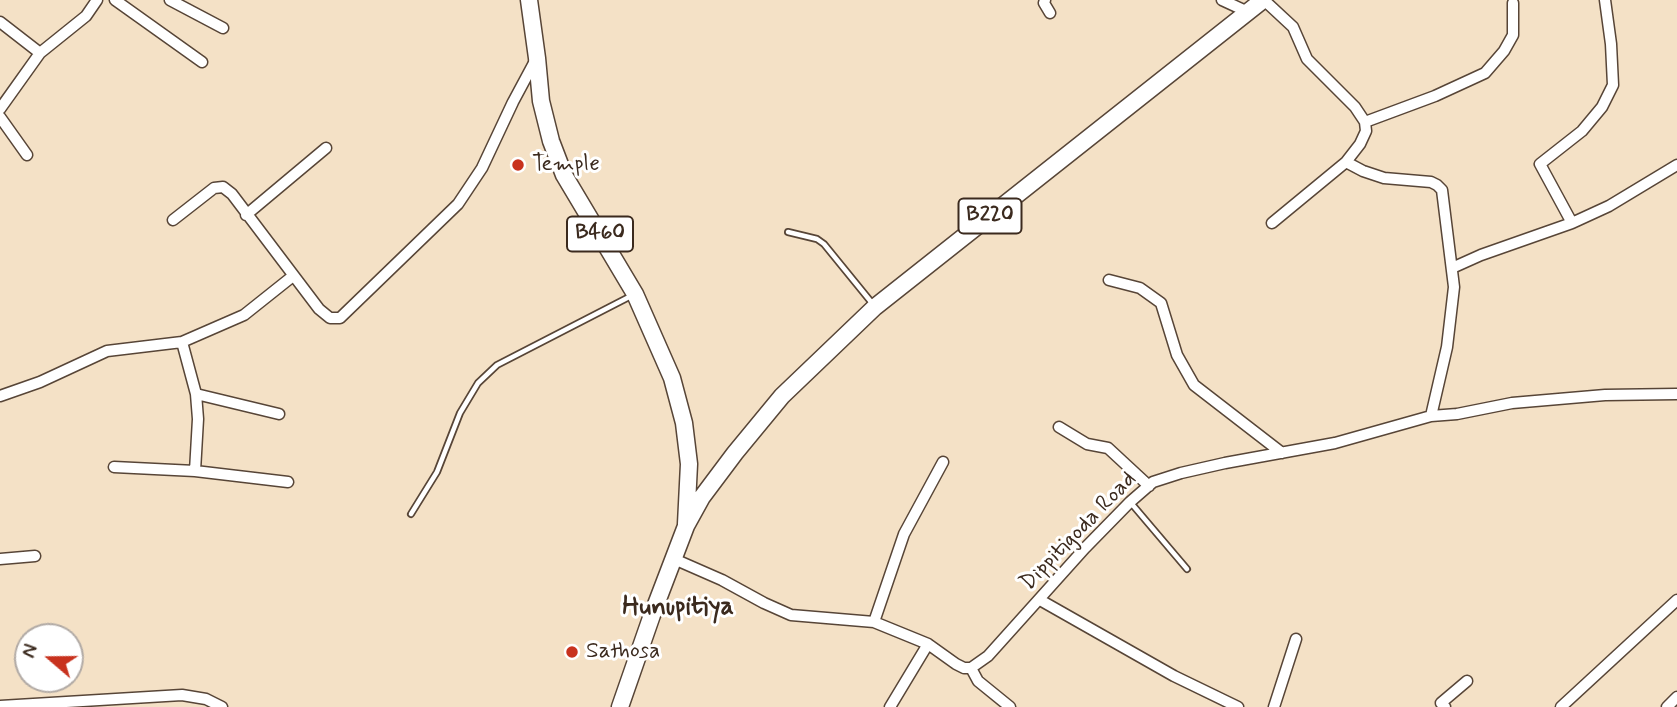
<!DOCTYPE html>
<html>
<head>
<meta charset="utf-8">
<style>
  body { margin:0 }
  #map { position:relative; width:1677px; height:707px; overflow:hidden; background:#f4e1c6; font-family:Mynerve,sans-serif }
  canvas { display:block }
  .north { position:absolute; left:14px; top:623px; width:70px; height:70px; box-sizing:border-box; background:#fff; border:2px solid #b1aaa5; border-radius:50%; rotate:290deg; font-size:19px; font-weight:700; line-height:28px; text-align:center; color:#3b2a1e }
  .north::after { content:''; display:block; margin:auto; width:24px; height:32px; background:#c8321e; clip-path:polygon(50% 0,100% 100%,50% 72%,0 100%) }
</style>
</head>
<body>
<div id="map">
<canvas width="1677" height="707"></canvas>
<div class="north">N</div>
</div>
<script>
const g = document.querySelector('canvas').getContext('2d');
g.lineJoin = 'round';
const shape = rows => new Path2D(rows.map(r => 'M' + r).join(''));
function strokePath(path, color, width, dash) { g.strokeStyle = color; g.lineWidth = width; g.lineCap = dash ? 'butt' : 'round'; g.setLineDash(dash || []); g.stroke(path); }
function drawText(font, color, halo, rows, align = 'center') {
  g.font = font + ' Mynerve,sans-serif'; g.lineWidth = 6; g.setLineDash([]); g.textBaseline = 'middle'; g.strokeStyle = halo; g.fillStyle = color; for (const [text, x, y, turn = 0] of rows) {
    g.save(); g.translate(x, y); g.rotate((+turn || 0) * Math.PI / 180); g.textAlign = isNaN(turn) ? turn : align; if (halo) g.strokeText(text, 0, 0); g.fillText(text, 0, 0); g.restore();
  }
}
const service = shape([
  [788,232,817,239,824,244,872,303],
  [1131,503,1187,569],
  [411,514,437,472,460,413,478,383,497,365,631,296]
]);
const minor = shape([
  [115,0,202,62],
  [170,0,223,28],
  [1045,0,1044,3,1050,13],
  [1222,0,1248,12],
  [1264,0,1293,27,1307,59,1355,107,1365,122,1366,131,1360,144,1346,162,1272,223],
  [0,22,40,53],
  [0,109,40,53,86,16,97,0],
  [0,117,27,155],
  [1365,122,1435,96,1485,73,1504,51,1513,35,1513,3],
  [1346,162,1363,171,1384,178,1431,182,1437,185,1442,190,1454,287,1447,347,1431,416],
  [246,215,326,148],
  [173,220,214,188,223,187,232,194,319,309,330,318,340,318,458,204,482,168,513,102,535,61],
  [1572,223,1609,206,1677,165],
  [1452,268,1481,255,1572,223,1540,164,1582,131,1602,107,1613,85,1611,44,1605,0],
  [1109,280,1140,288,1161,303,1177,355,1194,385,1282,453],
  [182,342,196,394,198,419,195,471],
  [196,394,279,414],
  [0,396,40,382,107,351,182,342,244,315,293,276],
  [1059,427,1087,444,1108,448,1149,486],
  [114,467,195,471,288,482],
  [0,559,35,556],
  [674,559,722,580,764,603,791,615,874,622,928,644,956,664,964,668,971,668,988,656,1085,548,1130,502,1153,482,1181,473,1225,463,1335,443,1431,416,1457,414,1512,403,1605,395,1677,394],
  [1040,600,1174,676,1238,707],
  [874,622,904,534,943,462],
  [971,668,978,681,1010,707],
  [0,706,182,695,206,699,222,707],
  [890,707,928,644],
  [1274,707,1296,639],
  [1445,707,1441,703,1467,681],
  [1561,707,1677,600],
  [1667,707,1677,697]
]);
const primary = shape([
  [529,0,537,58,541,101,551,141,564,175,635,294,672,378,684,423,689,464,686,524],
  [620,707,652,615,686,526,702,497,735,453,782,396,875,307,1263,0]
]);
strokePath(service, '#574537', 8);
strokePath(minor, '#574537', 13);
strokePath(primary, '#574537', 19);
strokePath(service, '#fff', 4.5);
strokePath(minor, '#fff', 10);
strokePath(primary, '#fff', 16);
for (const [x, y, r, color] of [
  [518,165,7,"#c8321e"],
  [572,652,7,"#c8321e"]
]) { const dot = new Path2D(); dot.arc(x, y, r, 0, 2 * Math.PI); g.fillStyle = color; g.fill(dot); strokePath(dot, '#fff', 2.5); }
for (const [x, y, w] of [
  [990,216,63],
  [600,234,66]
]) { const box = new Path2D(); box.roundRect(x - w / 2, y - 17.5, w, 35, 5); g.fillStyle = '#fff'; g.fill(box); strokePath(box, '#3b2a1e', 2); }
drawText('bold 21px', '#3b2a1e', null, [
  ["B220",990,216],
  ["B460",600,234]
]);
drawText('23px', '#3b2a1e', '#fff', [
  ["Temple",532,165],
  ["Sathosa",586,652]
], 'left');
drawText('23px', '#3b2a1e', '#fff', [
  ["Dippitigoda Road",1079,532,-46]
]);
drawText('bold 26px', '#3b2a1e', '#fff', [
  ["Hunupitiya",678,609]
]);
</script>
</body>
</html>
